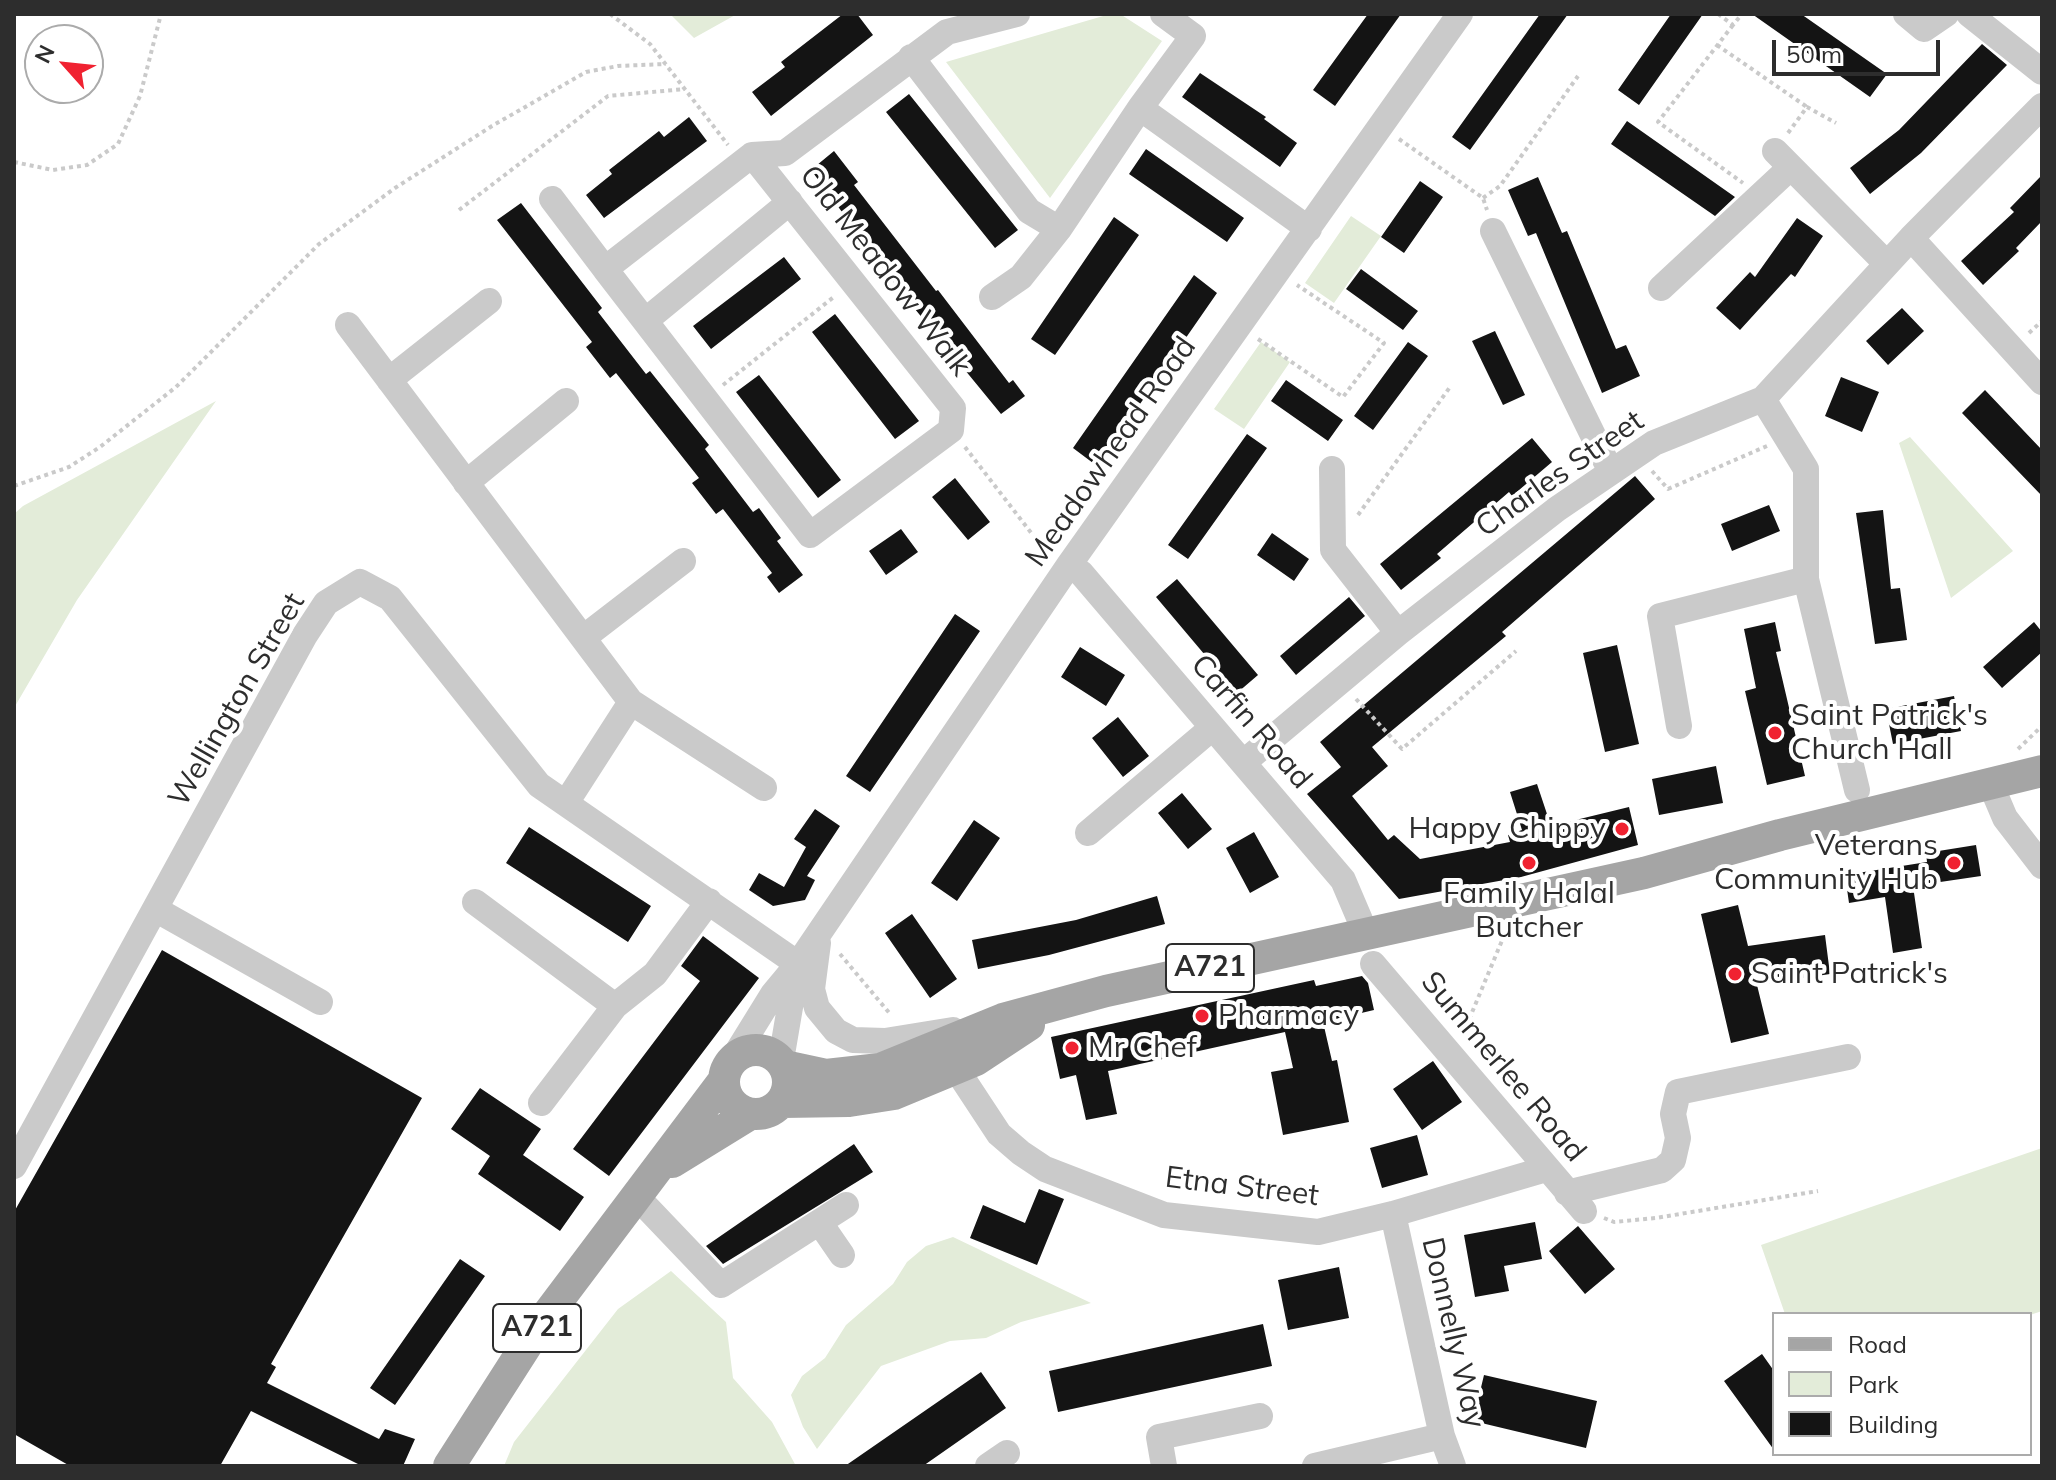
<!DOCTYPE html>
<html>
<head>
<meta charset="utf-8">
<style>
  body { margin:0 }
  #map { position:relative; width:2056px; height:1480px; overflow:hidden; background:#fff; font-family:Mulish,sans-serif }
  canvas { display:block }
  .frame { position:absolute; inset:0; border:16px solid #2d2d2d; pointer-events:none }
  .legend { position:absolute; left:1772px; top:1312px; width:260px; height:144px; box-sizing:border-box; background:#fff; border:2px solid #ababab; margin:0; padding:10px 14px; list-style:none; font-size:24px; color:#2d2d2d }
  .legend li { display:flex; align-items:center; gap:16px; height:40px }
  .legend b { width:40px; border:2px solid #ababab }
  .north { position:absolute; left:24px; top:24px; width:80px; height:80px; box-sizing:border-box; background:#fff; border:2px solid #ababab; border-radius:50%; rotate:297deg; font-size:22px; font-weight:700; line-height:32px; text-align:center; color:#2d2d2d }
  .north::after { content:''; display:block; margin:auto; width:28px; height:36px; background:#f02231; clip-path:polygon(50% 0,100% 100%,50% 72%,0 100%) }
  .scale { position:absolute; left:1772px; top:40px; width:168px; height:36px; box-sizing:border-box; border:4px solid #2d2d2d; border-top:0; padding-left:10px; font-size:24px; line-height:28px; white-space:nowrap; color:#2d2d2d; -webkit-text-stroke:6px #fff; paint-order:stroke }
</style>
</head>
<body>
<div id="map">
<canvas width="2056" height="1480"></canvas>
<div class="frame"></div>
<ul class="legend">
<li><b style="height:10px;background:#a5a5a5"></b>Road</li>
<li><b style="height:22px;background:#e3ecd9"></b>Park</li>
<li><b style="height:22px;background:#141414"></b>Building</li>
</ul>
<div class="north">N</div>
<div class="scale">50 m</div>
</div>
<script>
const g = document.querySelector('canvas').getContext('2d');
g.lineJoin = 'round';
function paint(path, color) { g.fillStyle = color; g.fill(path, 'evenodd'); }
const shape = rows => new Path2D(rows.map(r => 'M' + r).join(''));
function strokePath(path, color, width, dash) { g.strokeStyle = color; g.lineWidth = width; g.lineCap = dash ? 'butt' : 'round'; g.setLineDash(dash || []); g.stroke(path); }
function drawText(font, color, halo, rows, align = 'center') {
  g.font = font + ' Mulish,sans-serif'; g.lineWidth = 8; g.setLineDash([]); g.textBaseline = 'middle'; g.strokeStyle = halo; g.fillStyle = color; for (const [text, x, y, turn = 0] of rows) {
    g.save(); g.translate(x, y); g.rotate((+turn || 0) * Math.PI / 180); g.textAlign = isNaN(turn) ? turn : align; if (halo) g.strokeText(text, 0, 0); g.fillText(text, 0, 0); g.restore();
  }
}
paint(shape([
  [670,14,737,14,694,38],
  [1110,14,1120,14,1162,41,1050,198,946,62],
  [1351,216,1381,236,1334,303,1305,283],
  [1261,342,1290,362,1244,429,1214,409],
  [216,401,77,600,14,708,14,514,23,506],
  [1910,437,2013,551,1951,598,1899,443],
  [2042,1148,2042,1311,2030,1315,1785,1314,1761,1245],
  [953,1237,1091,1303,1021,1322,986,1338,950,1341,881,1366,817,1449,803,1427,791,1395,802,1376,825,1358,846,1325,893,1284,907,1262,926,1246],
  [671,1271,726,1322,733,1378,772,1422,796,1466,504,1466,514,1442,618,1309]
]), '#e3ecd9');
paint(shape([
  [843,14,857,14,873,35,771,116,752,92,785,67,781,62],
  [1368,14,1401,14,1335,106,1313,90],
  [1540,14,1568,14,1470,150,1452,137],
  [1671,14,1703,14,1639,105,1618,90],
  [1752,14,1801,14,1887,74,1870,97],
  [1982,44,2007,65,1921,153,1870,194,1850,168,1899,130],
  [1200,73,1266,117,1264,119,1297,143,1280,167,1182,97],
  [909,94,1018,230,995,248,886,112],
  [689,117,707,141,604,218,586,195,612,174,609,170,659,131,664,137],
  [1627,121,1735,197,1715,216,1611,144],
  [1146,149,1244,218,1227,242,1129,174],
  [834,151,858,182,854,185,936,291,938,290,1009,383,1013,380,1025,396,1001,414,901,292,811,170],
  [2042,175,2042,221,2016,248,2019,251,1983,285,1961,261,2014,212,2010,208],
  [1538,177,1562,233,1567,231,1616,349,1626,345,1640,376,1602,393,1536,233,1528,236,1508,190],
  [1420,181,1443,197,1404,253,1381,237],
  [521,203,602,308,598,312,646,374,650,371,709,445,705,449,753,512,759,508,781,538,777,541,803,575,779,593,767,577,772,573,723,509,716,514,692,483,699,478,616,373,610,378,586,347,592,342,497,220],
  [1114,217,1139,235,1055,355,1031,339],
  [1797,218,1823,236,1795,277,1791,274,1740,330,1716,308,1750,272,1755,277],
  [784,257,801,279,711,349,693,326],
  [1361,269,1418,311,1403,330,1346,289],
  [1194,275,1217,293,1097,466,1073,448],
  [1902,308,1924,331,1888,365,1866,341],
  [835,314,919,421,895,439,812,332],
  [1495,331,1525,395,1503,405,1472,341],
  [1408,342,1428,356,1373,430,1354,416],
  [759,375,841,480,818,498,736,392],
  [1841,377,1879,392,1862,432,1825,416],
  [1286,380,1343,420,1328,441,1271,401],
  [1985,390,2042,450,2042,496,1962,413],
  [1247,434,1267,448,1188,559,1168,545],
  [1532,438,1552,462,1512,496,1509,492,1437,554,1441,558,1401,590,1380,564],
  [1635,476,1655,499,1502,632,1506,636,1372,747,1388,766,1352,796,1388,840,1394,835,1420,859,1510,842,1508,835,1522,830,1510,792,1537,784,1551,826,1629,807,1638,845,1521,877,1399,899,1307,794,1341,767,1320,742],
  [955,478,990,522,968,540,932,497],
  [1769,505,1780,531,1732,551,1721,524],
  [1883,510,1891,589,1900,588,1907,640,1875,644,1856,513],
  [901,529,918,552,886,575,869,551],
  [1272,533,1309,559,1294,581,1257,555],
  [1177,579,1258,675,1237,693,1156,597],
  [1349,597,1365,616,1296,675,1280,656],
  [955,614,980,631,870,792,846,776],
  [1775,622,1781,651,1776,652,1805,776,1767,785,1745,691,1756,688,1744,629],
  [2034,622,2042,632,2042,652,2002,688,1983,667],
  [1617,645,1639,744,1605,752,1583,653],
  [1080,647,1125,675,1106,706,1061,677],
  [1954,696,1961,731,1893,744,1886,709],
  [1118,717,1149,756,1123,777,1092,738],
  [1716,766,1723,803,1659,815,1652,779],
  [1182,793,1212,829,1188,849,1158,813],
  [815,809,840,826,807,876,815,880,805,900,773,906,749,890,759,873,784,887,806,847,794,839],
  [974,820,1000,838,957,901,931,883],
  [529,827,651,906,628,942,506,863],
  [1254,832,1279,877,1250,893,1226,848],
  [1976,845,1981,876,1913,886,1922,948,1893,953,1885,897,1849,903,1845,875,1927,862,1926,853],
  [1157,896,1165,924,1049,955,978,969,972,940,1076,920],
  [1738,905,1748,946,1825,935,1830,974,1757,985,1769,1034,1731,1043,1701,914],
  [912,914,957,979,930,998,885,933],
  [703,936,759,978,609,1176,573,1149,700,981,681,966],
  [162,950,422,1098,271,1364,276,1367,267,1383,379,1439,385,1429,415,1439,403,1466,362,1466,251,1411,220,1466,70,1466,14,1434,14,1212],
  [1362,976,1368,983,1374,1010,1323,1022,1332,1061,1337,1060,1349,1122,1283,1135,1271,1072,1293,1068,1285,1032,1108,1071,1117,1114,1086,1120,1076,1075,1060,1079,1051,1037,1314,980,1316,986],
  [1433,1061,1462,1102,1422,1130,1393,1089],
  [480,1088,541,1129,523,1155,584,1197,560,1231,478,1174,490,1156,451,1129],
  [1417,1135,1428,1175,1382,1188,1370,1148],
  [854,1144,873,1172,723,1264,706,1246],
  [1039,1189,1064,1199,1037,1265,970,1238,983,1205,1025,1223],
  [1535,1222,1542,1259,1504,1266,1509,1291,1475,1297,1464,1235],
  [1578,1226,1615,1269,1585,1294,1549,1251],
  [460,1259,485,1276,395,1405,370,1388],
  [1339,1267,1349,1318,1288,1330,1278,1280],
  [1263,1324,1272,1366,1058,1412,1049,1371],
  [1762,1354,1774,1371,1774,1450,1724,1381],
  [981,1372,1006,1408,923,1466,845,1466],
  [1484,1375,1597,1401,1586,1448,1473,1421]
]), '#141414');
strokePath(shape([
  [610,14,650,44,728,145],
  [1718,14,1733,25,1742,14],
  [1733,25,1658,122,1743,183],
  [1717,45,1807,107],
  [1788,133,1807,107,1836,123],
  [1399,139,1483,198,1487,210],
  [14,162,53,170,87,165,118,144,140,96,161,14],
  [1483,198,1500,186,1578,76],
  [459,210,608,96,685,89],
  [2029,333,2042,321],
  [1258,339,1343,397,1384,343,1297,285],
  [723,385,835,296],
  [965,447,1032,534,1052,550],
  [1652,471,1668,489,1767,446],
  [14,486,69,467,100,447,176,387,319,244,395,188,492,126,586,72,618,66,666,64],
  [1358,515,1450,387],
  [1356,699,1402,749,1516,651],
  [2018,749,2042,726],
  [840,954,891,1015],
  [1463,1034,1506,931],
  [1604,1218,1614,1222,1656,1218,1818,1191]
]), '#cacaca', 4, [4, 4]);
strokePath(shape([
  [1163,14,1193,36,1140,108,1309,229],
  [1906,14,1924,29,1946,14],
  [1969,14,2042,72],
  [911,57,1029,211,1059,229],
  [1775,151,1887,264],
  [752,155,953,408,951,430,810,535,605,269,752,155],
  [752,155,785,153,947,32,1017,14],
  [552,199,605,269],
  [1493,231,1611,472],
  [1911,238,2042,382],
  [1661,288,1791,167],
  [992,297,1021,277,1059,229,1140,108],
  [645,321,790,202],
  [348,325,631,702,566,803],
  [389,380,489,301],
  [1763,399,1806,469,1806,579,1857,790],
  [1332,469,1333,550,1398,633],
  [466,483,566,401],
  [1069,565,1081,573,1343,880,1366,934],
  [583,638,683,561],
  [631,702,764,788],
  [1679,726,1660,616,1806,579],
  [1244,762,1398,633,1557,509,1654,443,1763,399,1911,238,2042,106],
  [1991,785,2005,818,2042,866],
  [1088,833,1212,728],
  [475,902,615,1006],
  [155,909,320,1002],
  [818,943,812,989,817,1008,836,1031,853,1040,885,1041,953,1030],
  [1373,964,1584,1211],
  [947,1055,999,1134,1021,1153,1045,1169,1164,1215,1318,1232,1393,1214,1546,1169],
  [781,1060,796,972],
  [731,1062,773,994,798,964,1069,565,1460,14],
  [541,1103,615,1006,655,974,709,901],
  [14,1166,305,635,326,603,360,582,390,598,539,785,798,964],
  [1567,1193,1662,1170,1673,1160,1678,1138,1673,1114,1678,1092,1848,1057],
  [637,1197,721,1285,846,1205],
  [1393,1214,1442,1436,1453,1466],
  [820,1223,842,1255],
  [988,1466,1007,1453],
  [1164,1466,1159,1437,1260,1416],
  [1315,1466,1442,1436]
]), '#cacaca', 26);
strokePath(shape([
  '724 1082a32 32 0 1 1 64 0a32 32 0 1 1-64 0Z',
  [784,1066,826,1075,880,1069,1003,1019,1106,991,1644,873,1780,835,2042,771],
  [782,1102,849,1101,894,1094,976,1060,1029,1025],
  [672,1162,750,1114],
  [449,1466,538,1327,724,1080]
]), '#a5a5a5', 32);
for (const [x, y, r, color] of [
  [1775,733,8,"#f02231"],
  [1622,829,8,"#f02231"],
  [1529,863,8,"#f02231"],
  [1954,863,8,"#f02231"],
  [1735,974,8,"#f02231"],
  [1202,1016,8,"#f02231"],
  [1072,1048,8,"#f02231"]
]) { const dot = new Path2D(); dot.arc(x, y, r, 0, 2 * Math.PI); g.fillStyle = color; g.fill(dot); strokePath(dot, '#fff', 3); }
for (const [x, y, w] of [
  [1210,968,88],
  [537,1328,88]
]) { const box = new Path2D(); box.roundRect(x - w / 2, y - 24, w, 48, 6); g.fillStyle = '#fff'; g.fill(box); strokePath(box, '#2d2d2d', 2); }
drawText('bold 28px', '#2d2d2d', null, [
  ["A721",1210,968],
  ["A721",537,1328]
]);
drawText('30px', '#2d2d2d', '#fff', [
  ["Old Meadow Walk",885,271,52],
  ["Meadowhead Road",1111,452,-55],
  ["Charles Street",1560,474,-35],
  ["Wellington Street",237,700,-60],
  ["Carfin Road",1251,722,49],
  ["Summerlee Road",1503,1067,50],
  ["Etna Street",1242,1187,7],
  ["Donnelly Way",1453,1333,77]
]);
drawText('30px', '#2d2d2d', '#fff', [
  ["Saint Patrick's",1791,716],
  ["Church Hall",1791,750],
  ["Happy Chippy",1606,829,"right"],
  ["Veterans",1938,846,"right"],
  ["Community Hub",1938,880,"right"],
  ["Family Halal",1529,894,"center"],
  ["Butcher",1529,928,"center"],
  ["Saint Patrick's",1751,974],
  ["Pharmacy",1218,1016],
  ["Mr Chef",1088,1048]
], 'left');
</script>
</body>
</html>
